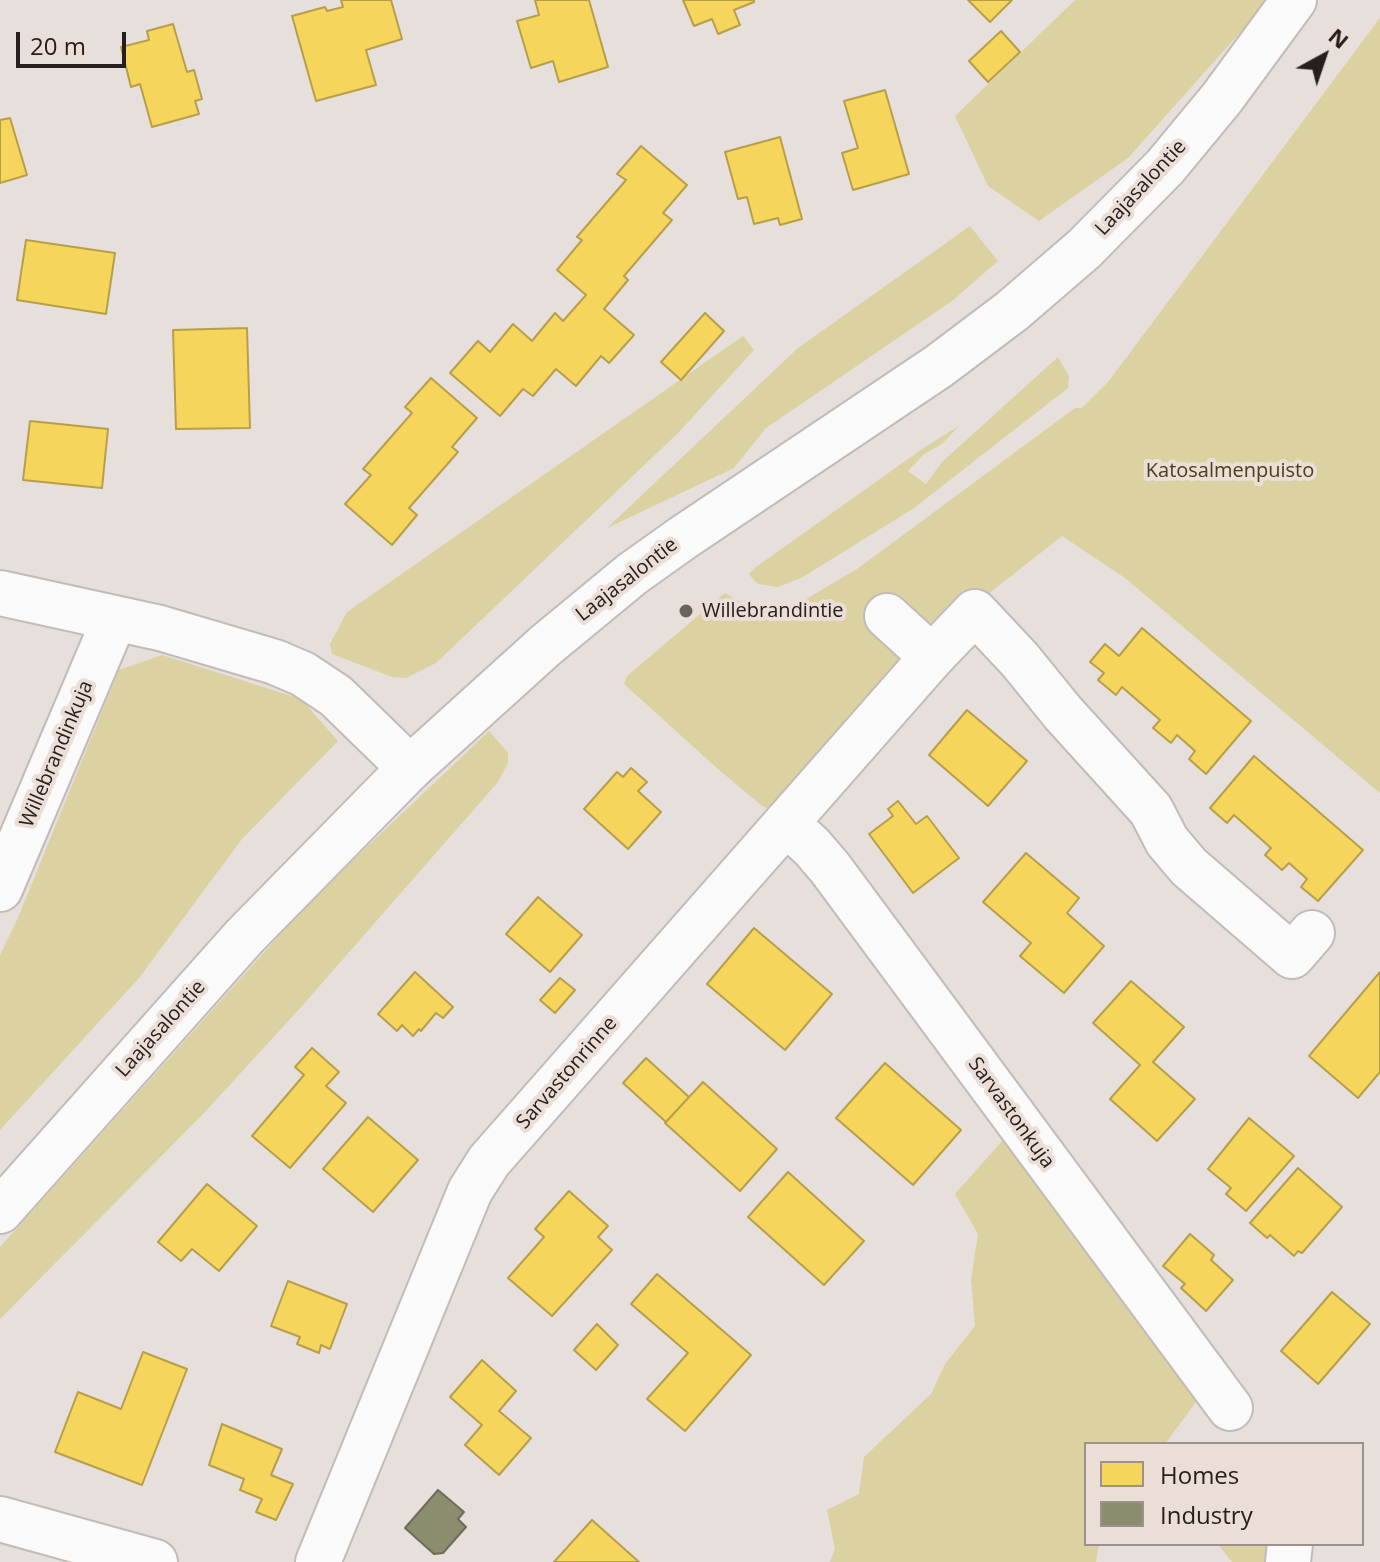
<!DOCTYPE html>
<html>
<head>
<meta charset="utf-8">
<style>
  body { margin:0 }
  #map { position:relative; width:1380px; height:1562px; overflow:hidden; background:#e6dfdc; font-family:"Open Sans",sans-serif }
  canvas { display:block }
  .legend { position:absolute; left:1084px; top:1442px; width:280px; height:104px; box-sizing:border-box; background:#ebded7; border:2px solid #9c928d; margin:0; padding:10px 14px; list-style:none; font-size:24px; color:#25201e }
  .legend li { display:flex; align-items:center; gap:16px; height:40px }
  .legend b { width:40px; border:2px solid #9c928d }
  .north { position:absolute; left:1284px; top:16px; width:80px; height:80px; -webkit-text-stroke:6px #ebded7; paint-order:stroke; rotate:40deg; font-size:22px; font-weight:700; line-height:32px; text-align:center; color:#25201e }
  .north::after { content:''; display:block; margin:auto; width:28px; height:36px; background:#25201e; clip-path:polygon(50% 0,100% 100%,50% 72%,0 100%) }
  .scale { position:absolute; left:16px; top:32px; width:110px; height:36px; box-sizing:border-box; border:4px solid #25201e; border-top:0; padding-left:10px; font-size:24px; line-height:28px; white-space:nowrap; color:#25201e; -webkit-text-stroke:6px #ebded7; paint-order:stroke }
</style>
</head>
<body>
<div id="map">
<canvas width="1380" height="1562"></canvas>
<ul class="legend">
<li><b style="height:22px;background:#f6d55c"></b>Homes</li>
<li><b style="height:22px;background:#8c8c6e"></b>Industry</li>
</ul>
<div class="north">N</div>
<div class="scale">20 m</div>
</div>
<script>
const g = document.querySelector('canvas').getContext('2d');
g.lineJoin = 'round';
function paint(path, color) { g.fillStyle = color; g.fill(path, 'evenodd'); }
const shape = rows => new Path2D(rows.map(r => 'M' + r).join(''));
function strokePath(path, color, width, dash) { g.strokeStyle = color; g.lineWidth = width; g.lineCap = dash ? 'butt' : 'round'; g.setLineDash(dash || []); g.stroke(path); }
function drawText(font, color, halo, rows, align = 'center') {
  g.font = font + ' "Open Sans",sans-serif'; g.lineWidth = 8; g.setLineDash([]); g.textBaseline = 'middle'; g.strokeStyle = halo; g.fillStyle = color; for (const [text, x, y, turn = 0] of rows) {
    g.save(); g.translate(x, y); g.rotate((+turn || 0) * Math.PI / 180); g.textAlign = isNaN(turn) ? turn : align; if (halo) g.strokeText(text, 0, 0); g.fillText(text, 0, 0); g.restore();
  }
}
paint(shape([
  [1075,0,1264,0,1253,18,1128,158,1039,221,988,186,955,116],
  [1380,18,1380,793,1125,578,1062,536,987,595,957,599,955,606,772,811,761,805,718,769,624,684,627,676,725,593,741,602,770,610,803,601,857,569,1075,408,1082,408,1108,382],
  [970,226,998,261,952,301,766,428,734,468,607,528,798,348],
  [743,336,754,350,678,433,436,663,406,678,392,677,332,654,330,644,347,612],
  [1058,357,1069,376,1068,388,914,508,803,577,778,587,758,584,753,579,749,574,756,567,925,447,959,426,942,444,924,454,908,471,926,484,942,462],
  [162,655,301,699,338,741,242,839,139,978,0,1130,0,955,17,920,119,670],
  [489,731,508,753,508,763,498,782,302,1006,204,1113,0,1319,0,1247,311,900],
  [1004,1139,1199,1398,1165,1444,1086,1444,1086,1544,1101,1544,1098,1548,1096,1562,830,1562,835,1549,827,1510,859,1494,864,1457,931,1394,945,1364,975,1326,971,1280,978,1234,955,1194],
  [1218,1544,1286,1544,1284,1562,1232,1562]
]), '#dcd1a1');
const homes = shape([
  [341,0,391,0,402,39,366,50,376,85,316,101,292,16,325,7,327,11,343,7,341,0],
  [535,0,589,0,608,67,559,82,553,61,531,68,517,21,539,15,535,0],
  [683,0,754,0,754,2,734,10,740,25,718,34,712,19,694,26,683,0],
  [968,0,1012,0,990,22,968,0],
  [173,24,187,72,194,70,202,99,195,101,199,114,152,127,140,84,131,87,121,47,149,40,147,31,173,24],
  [1001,31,1020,52,988,82,969,61,1001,31],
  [885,90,909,174,853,190,842,153,858,148,844,101,885,90],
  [10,118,27,175,0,183,0,120,10,118],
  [780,137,802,219,780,225,778,218,754,224,747,197,738,199,725,152,780,137],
  [641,146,687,185,663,213,672,220,624,276,628,280,604,309,634,335,609,363,601,356,576,386,556,369,533,396,523,389,500,416,450,373,478,341,490,352,513,324,532,341,555,313,563,321,586,295,557,270,582,240,577,237,626,180,617,174,641,146],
  [26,240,115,253,106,314,17,300,26,240],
  [705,313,724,331,681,380,661,362,705,313],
  [247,328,250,428,176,429,173,330,247,328],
  [431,378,477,418,452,447,458,452,409,508,417,515,392,545,345,504,371,475,363,469,412,413,405,407,431,378],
  [30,421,108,429,102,488,23,480,30,421],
  [1142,628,1251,721,1206,774,1189,759,1195,751,1177,735,1171,743,1153,728,1160,720,1122,687,1116,695,1098,680,1104,673,1090,662,1105,644,1119,656,1142,628],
  [967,710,1027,761,988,806,929,755,967,710],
  [1254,756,1363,850,1318,901,1301,887,1307,879,1289,863,1282,870,1265,855,1271,848,1234,815,1227,823,1210,808,1254,756],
  [631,768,647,782,638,791,661,812,628,849,584,809,617,772,623,777,631,768],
  [898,801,916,824,927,816,959,858,913,893,869,834,893,816,888,809,898,801],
  [1026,853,1079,898,1067,913,1104,946,1064,993,1020,956,1031,943,983,902,1026,853],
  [538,897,582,935,550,972,506,934,538,897],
  [754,928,832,994,785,1050,707,984,754,928],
  [415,972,453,1007,443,1018,436,1013,421,1031,419,1029,413,1036,402,1025,397,1031,378,1014,415,972],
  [1380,972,1380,1072,1358,1098,1309,1056,1380,972],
  [560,978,575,990,555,1013,540,1000,560,978],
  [1131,981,1184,1027,1153,1062,1195,1099,1157,1141,1110,1099,1140,1065,1093,1023,1131,981],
  [312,1048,339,1072,326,1086,346,1103,290,1168,252,1136,304,1075,295,1067,312,1048],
  [646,1058,689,1097,666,1122,623,1083,646,1058],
  [885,1063,961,1130,913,1185,836,1118,885,1063],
  [703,1082,777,1149,740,1191,665,1123,703,1082],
  [368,1117,418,1160,373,1212,323,1169,368,1117],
  [1249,1118,1294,1156,1246,1211,1226,1194,1231,1188,1208,1169,1249,1118],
  [1298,1168,1342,1207,1302,1253,1298,1251,1294,1256,1270,1235,1267,1238,1250,1223,1298,1168],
  [788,1172,864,1241,824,1285,748,1217,788,1172],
  [207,1184,257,1226,219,1271,192,1249,181,1261,158,1242,207,1184],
  [569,1191,608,1226,598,1237,612,1250,552,1316,508,1278,544,1237,535,1229,569,1191],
  [1190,1234,1214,1255,1211,1260,1233,1280,1206,1311,1181,1288,1185,1284,1163,1266,1190,1234],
  [657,1274,751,1355,685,1431,647,1399,688,1353,631,1304,657,1274],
  [288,1281,347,1304,330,1349,321,1345,319,1353,297,1344,300,1337,271,1326,288,1281],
  [1332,1292,1370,1324,1318,1384,1281,1351,1332,1292],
  [597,1324,618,1345,596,1370,574,1350,597,1324],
  [143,1352,187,1369,142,1485,55,1452,78,1392,121,1409,143,1352],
  [482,1360,516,1391,499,1411,531,1438,499,1475,465,1445,482,1425,450,1397,482,1360],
  [222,1424,282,1449,271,1475,293,1484,276,1520,256,1512,262,1499,240,1490,244,1479,209,1465,222,1424],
  [592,1520,639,1562,554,1562,592,1520]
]);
paint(homes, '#f6d55c');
strokePath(homes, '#b79f49', 2);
const industry = shape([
  [438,1490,464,1512,458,1519,466,1527,443,1553,434,1554,405,1528,438,1490]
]);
paint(industry, '#8c8c6e');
strokePath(industry, '#6d6c56', 2);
const minor = shape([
  [0,593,160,628,275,662,303,674,336,696,410,768],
  [887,616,932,657],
  [786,823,812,847,830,868,1230,1408],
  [0,889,115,618],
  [0,1519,155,1562],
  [318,1562,470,1191,489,1161,932,657,975,612,1020,660,1063,713,1151,810,1167,841,1189,867,1292,956,1312,933],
  [1288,1562,1290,1544]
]);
const major = shape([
  [0,1211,244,937,410,768,546,645,632,574,684,537,939,366,1012,311,1084,249,1165,167,1222,98,1294,0]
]);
strokePath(minor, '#c1bcb9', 48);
strokePath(major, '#c1bcb9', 48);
strokePath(minor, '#fbfafa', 44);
strokePath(major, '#fbfafa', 44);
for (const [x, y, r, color] of [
  [686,611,8,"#696360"]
]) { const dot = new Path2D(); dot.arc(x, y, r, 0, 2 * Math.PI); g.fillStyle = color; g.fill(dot); strokePath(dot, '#ebded7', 3); }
drawText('20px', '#25201e', '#ebded7', [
  ["Laajasalontie",1141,188,-47],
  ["Laajasalontie",627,580,-38],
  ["Willebrandinkuja",57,754,-67],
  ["Laajasalontie",161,1029,-48],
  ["Sarvastonrinne",567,1073,-49],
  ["Sarvastonkuja",1011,1113,54]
]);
drawText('20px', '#48411b', '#ebded7', [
  ["Katosalmenpuisto",1230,471]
]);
drawText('20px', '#25201e', '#ebded7', [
  ["Willebrandintie",702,611]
], 'left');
</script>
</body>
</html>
